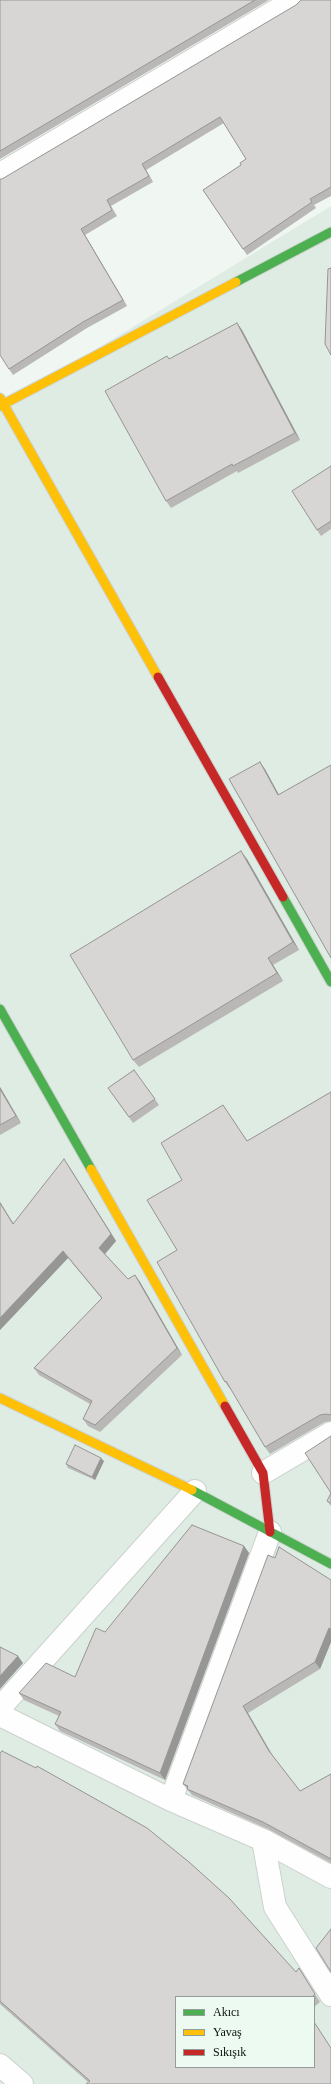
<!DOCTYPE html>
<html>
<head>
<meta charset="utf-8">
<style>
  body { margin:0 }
  #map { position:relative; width:331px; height:2084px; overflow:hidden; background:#f0f6f2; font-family:Georgia,serif }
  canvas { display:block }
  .legend { position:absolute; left:175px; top:1996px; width:140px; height:72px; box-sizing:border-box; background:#ecfaf1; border:1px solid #939d97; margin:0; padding:5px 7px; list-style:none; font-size:12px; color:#0d120f }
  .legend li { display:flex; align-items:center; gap:8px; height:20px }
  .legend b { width:20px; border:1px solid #939d97 }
</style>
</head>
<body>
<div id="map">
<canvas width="331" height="2084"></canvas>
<ul class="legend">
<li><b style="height:5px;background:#4caf50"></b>Akıcı</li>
<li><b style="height:5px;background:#ffc107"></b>Yavaş</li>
<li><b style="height:5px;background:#c62828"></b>Sıkışık</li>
</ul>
</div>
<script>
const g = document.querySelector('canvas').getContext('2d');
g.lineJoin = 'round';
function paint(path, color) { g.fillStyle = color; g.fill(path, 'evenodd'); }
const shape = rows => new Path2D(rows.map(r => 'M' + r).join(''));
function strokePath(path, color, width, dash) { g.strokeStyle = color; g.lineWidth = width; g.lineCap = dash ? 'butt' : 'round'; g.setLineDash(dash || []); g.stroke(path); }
paint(shape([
  [331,206,331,2084,0,2084,0,408],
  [176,1997,314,1997,314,2067,176,2067]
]), '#deece3');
const street = shape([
  [0,174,294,0],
  [263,1473,331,1433],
  [0,1708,195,1491],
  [0,1715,171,1800,263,1840,331,1877],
  [171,1800,270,1532],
  [263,1840,275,1907,331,1995],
  [0,2065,22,2084]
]);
const fast = shape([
  [236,282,331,232],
  [283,897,331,982],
  [0,1009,91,1169],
  [192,1490,331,1564]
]);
const slow = shape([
  [0,398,158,677],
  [0,406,236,282],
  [91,1169,225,1406],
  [0,1398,192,1490]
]);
const jam = shape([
  [158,677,283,897],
  [225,1406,263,1473,270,1532]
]);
strokePath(street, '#ccd1ce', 24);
strokePath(fast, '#ccd1ce', 11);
strokePath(slow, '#ccd1ce', 11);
strokePath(jam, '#ccd1ce', 11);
strokePath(street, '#fdfefd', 22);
strokePath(fast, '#4caf50', 9);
strokePath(slow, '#ffc107', 9);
strokePath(jam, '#c62828', 9);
paint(shape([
  [0,0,269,0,0,159],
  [331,0,331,196,314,205,316,208,247,255,203,190,241,165,246,159,224,123,146,170,153,182,111,206,117,216,85,235,127,306,87,328,13,375,9,369,2,179],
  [237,323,242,330,300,440,238,473,237,471,171,508,166,501],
  [331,466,331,529,321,536,317,530],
  [247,859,299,950,273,965,283,981,139,1067,133,1060],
  [134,1070,159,1105,133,1123,108,1088],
  [0,1087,21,1123,0,1135],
  [331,1092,331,1421,325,1422,270,1454,265,1447,231,1388,230,1389,225,1382,177,1250,182,1180,223,1105,247,1141],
  [69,1166,116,1241,105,1254,128,1279,135,1275,140,1282,182,1355,100,1432,88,1426,83,1419,90,1404,39,1375,34,1368,102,1299,68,1258,0,1330,0,1202,13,1224],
  [331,1436,331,1506,327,1501,331,1493],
  [104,1461,95,1480,68,1468,66,1464],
  [244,1546,249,1553,165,1780,60,1731,55,1724,59,1716,24,1700,19,1693,75,1677,105,1632],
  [331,1580,331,1642,320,1669,248,1713,272,1755,300,1791,331,1774,331,1863,268,1829,192,1795,183,1784],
  [0,1753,296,1972,299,1968,320,2002,314,2007,314,1997,176,1997,88,2082,0,2004]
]), '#b9b8b6');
paint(shape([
  [142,164,146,170,153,182,149,176],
  [81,229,85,235,127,306,123,300],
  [237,323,242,330,300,440,295,433],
  [260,762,265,769,283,802,278,795],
  [241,851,247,859,299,950,293,942],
  [268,958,273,965,283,981,277,973],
  [0,1087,21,1123,16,1116,0,1089],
  [64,1159,116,1241,104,1255,99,1248],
  [0,1202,18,1231,13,1224,0,1203],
  [63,1251,68,1258,0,1330,0,1318],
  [135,1275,140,1282,182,1355,177,1348],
  [101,1458,104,1461,95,1480,92,1477],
  [244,1546,249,1553,165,1780,160,1773],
  [329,1628,331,1630,331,1642,320,1669,315,1662],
  [18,1656,23,1663,0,1689,0,1676],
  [243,1706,248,1713,274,1758,269,1751]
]), '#969694');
const building = shape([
  [0,0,255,0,0,151,0,0],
  [301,0,331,0,331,187,310,199,312,202,243,249,203,190,241,165,240,163,246,159,220,117,142,164,149,176,107,200,112,210,81,229,123,300,83,322,9,369,0,355,0,179,2,179,296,5,301,0],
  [331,268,331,355,325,344,328,269,331,268],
  [237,323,295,433,233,466,232,464,166,501,105,391,167,356,169,359,237,323],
  [331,466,331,521,317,530,292,491,331,466],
  [260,762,278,795,331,765,331,958,229,779,260,762],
  [241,851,293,942,268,958,277,973,133,1060,70,955,241,851],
  [134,1070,155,1099,129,1117,108,1088,134,1070],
  [0,1089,16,1116,0,1125,0,1089],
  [331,1092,331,1415,326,1414,320,1415,265,1447,226,1381,225,1382,157,1262,177,1250,147,1200,182,1180,161,1143,223,1105,247,1141,331,1092],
  [64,1159,111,1234,99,1248,128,1279,135,1275,177,1348,95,1425,83,1419,92,1401,34,1368,102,1298,63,1251,0,1318,0,1203,13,1224,64,1159],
  [331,1436,331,1503,327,1501,331,1493,305,1453,331,1436],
  [75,1445,101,1458,92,1477,66,1464,75,1445],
  [192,1525,244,1546,160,1773,55,1724,61,1712,19,1693,46,1663,75,1677,96,1628,105,1632,192,1525],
  [279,1547,331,1580,331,1629,329,1628,315,1662,243,1706,269,1751,300,1791,331,1774,331,1859,263,1822,187,1789,188,1786,183,1784,268,1555,275,1558,279,1547],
  [0,1647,18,1656,0,1676,0,1647],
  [2,1751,36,1768,37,1766,147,1828,189,1862,229,1898,296,1972,299,1968,315,1994,312,1997,176,1997,176,2067,314,2067,314,2022,331,2048,331,2084,86,2084,90,2081,0,2001,0,1753,2,1751],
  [331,1929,331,1972,316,1948,331,1929]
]);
paint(building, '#d7d6d4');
strokePath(building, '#969694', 1);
</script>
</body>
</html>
